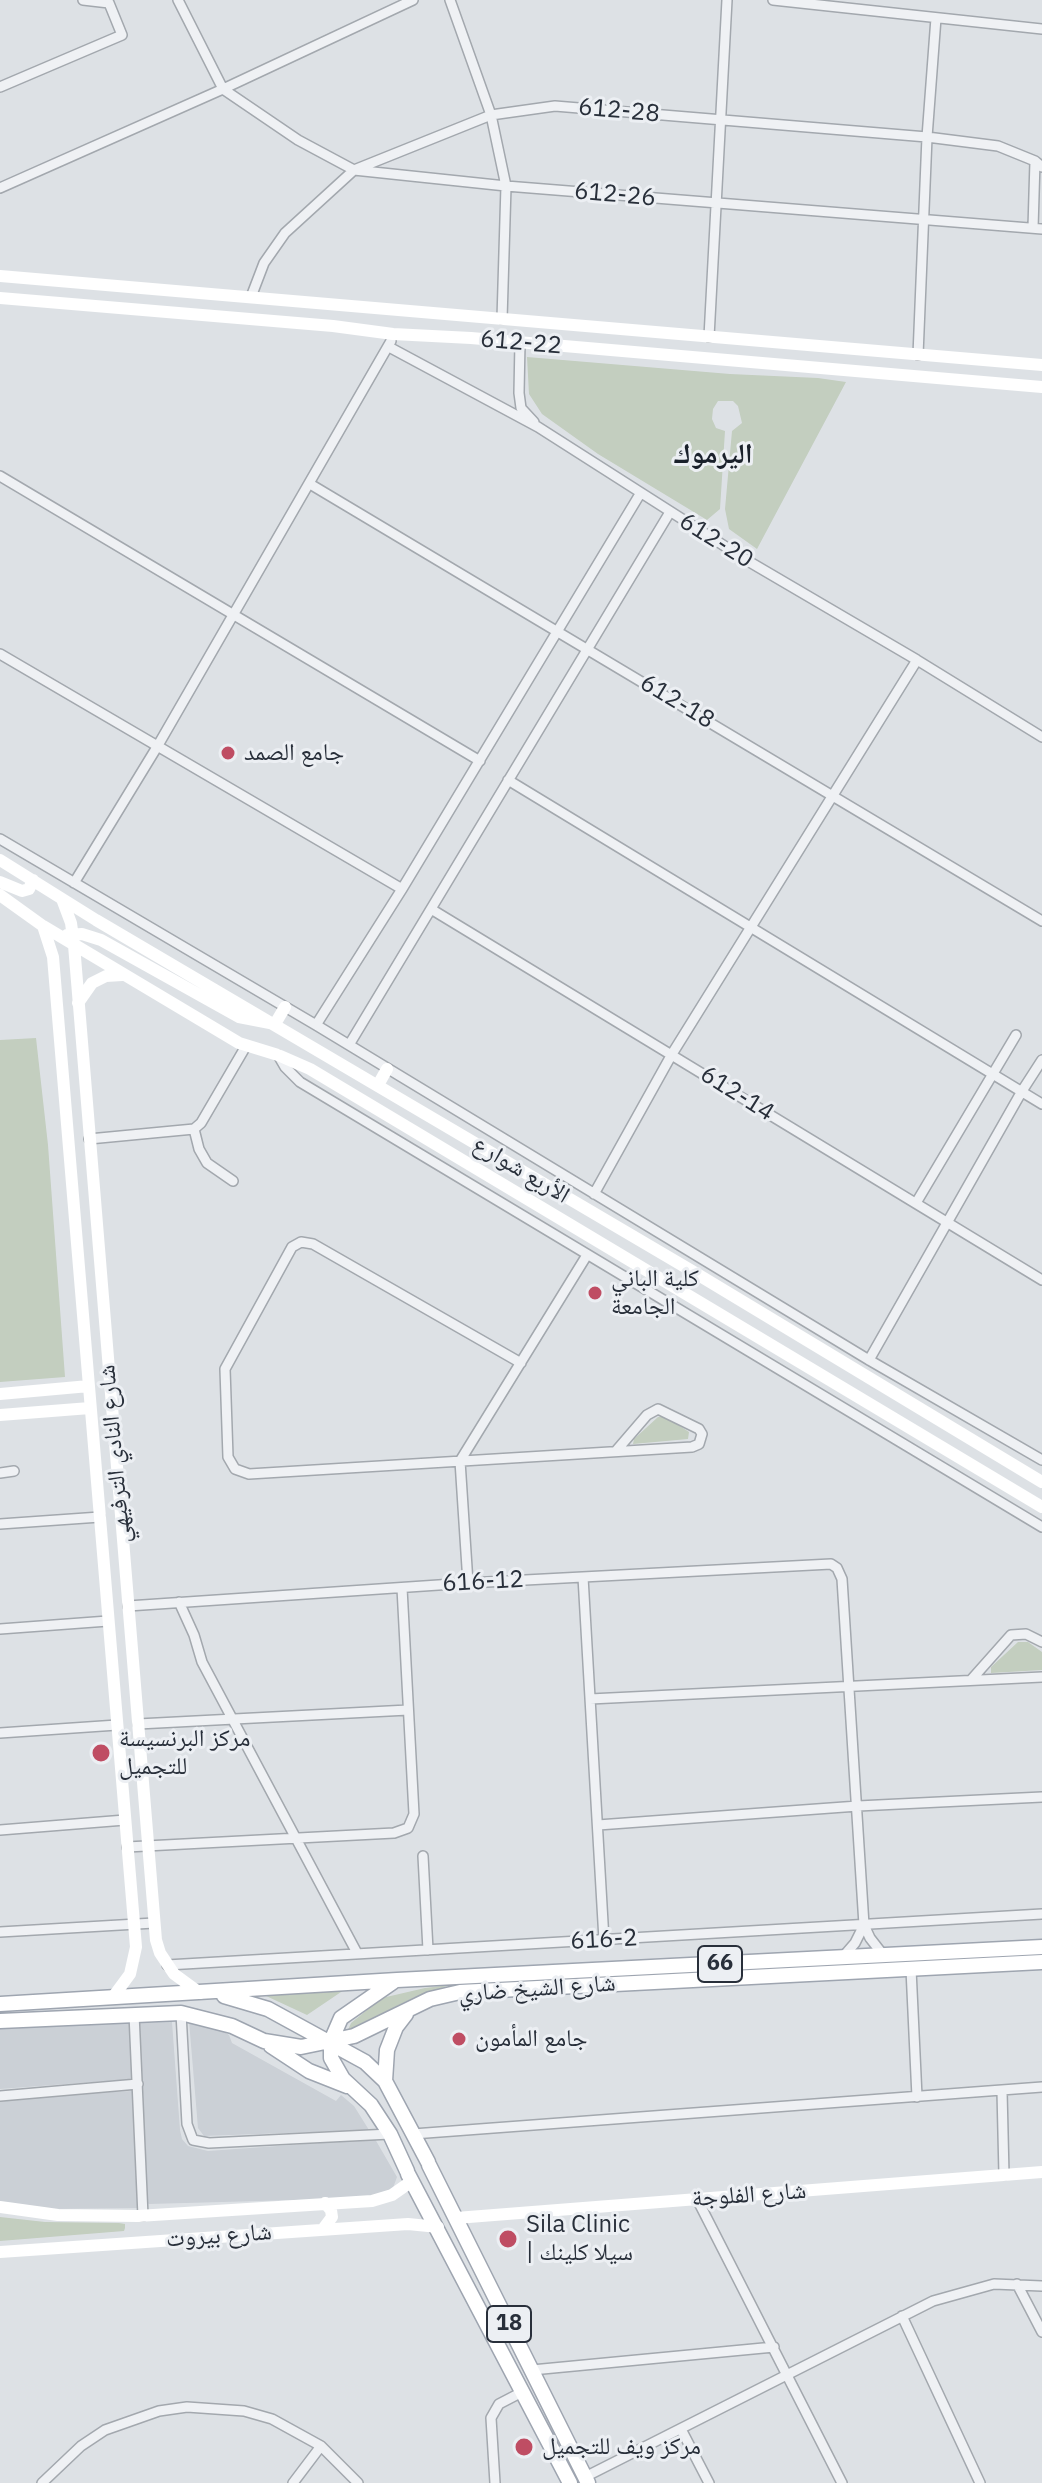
<!DOCTYPE html>
<html>
<head>
<meta charset="utf-8">
<style>
  body { margin:0 }
  canvas { display:block; background:#dde1e5 }
</style>
</head>
<body>
<canvas width="1042" height="2483"></canvas>
<script>
const g = document.querySelector('canvas').getContext('2d');
g.lineJoin = 'round';
function paint(path, color) { g.fillStyle = color; g.fill(path, 'evenodd'); }
const shape = rows => new Path2D(rows.map(r => 'M' + r).join(''));
function strokePath(path, color, width, dash) { g.strokeStyle = color; g.lineWidth = width; g.lineCap = dash ? 'butt' : 'round'; g.setLineDash(dash || []); g.stroke(path); }
function drawText(font, color, halo, rows, align = 'center') {
  g.font = font + ' "IBM Plex Sans","Noto Naskh Arabic",sans-serif'; g.lineWidth = 6; g.setLineDash([]); g.textBaseline = 'middle'; g.strokeStyle = halo; g.fillStyle = color; for (const [text, x, y, turn = 0] of rows) {
    g.save(); g.translate(x, y); g.rotate((+turn || 0) * Math.PI / 180); g.textAlign = isNaN(turn) ? turn : align; if (halo) g.strokeText(text, 0, 0); g.fillText(text, 0, 0); g.restore();
  }
}
paint(shape([
  [189,2021,221,2030,229,2035,232,2043,336,2101,341,2095,354,2106,369,2130,204,2136,198,2128],
  [172,2022,180,2130,182,2139,188,2146,208,2151,375,2139,397,2177,393,2188,389,2192,369,2198,149,2204,145,2201,140,2023],
  [128,2023,131,2026,133,2079,0,2089,0,2029],
  [132,2091,139,2208,52,2209,0,2204,0,2098]
]), '#cbd0d6');
paint(shape([
  [527,357,730,374,818,378,846,382,757,549,729,529,725,509,732,431,742,423,738,406,733,401,718,401,713,409,712,419,716,428,725,431,720,509,707,520,598,454,542,414,529,394],
  [36,1038,48,1145,65,1377,0,1382,0,1040],
  [658,1417,666,1417,689,1432,688,1439,633,1444,634,1439],
  [1018,1642,1028,1642,1042,1652,1042,1670,991,1673,991,1667],
  [450,1985,413,1998,348,2030,351,2023,382,1998,425,1988],
  [344,1990,307,2015,264,1995],
  [0,2217,45,2222,119,2223,125,2224,125,2228,124,2231,0,2241]
]), '#c3cebf');
const street = shape([
  [178,0,223,89,298,140,354,170,491,115,555,106,927,137,998,146,1035,161,1042,167],
  [450,0,491,115,506,186,502,319],
  [773,0,1042,29],
  [0,87,122,35,109,3,83,0],
  [0,188,223,89,413,0],
  [1033,228,1035,161],
  [251,297,264,263,285,233,354,170,506,186,1042,229],
  [709,337,727,0],
  [520,342,519,393,521,408,534,422],
  [389,347,538,427,748,561,917,660,1042,737],
  [918,355,927,137,936,18],
  [0,476,480,761],
  [310,484,1042,921],
  [0,654,402,889],
  [508,780,1042,1104],
  [0,839,316,1025,869,1360,1042,1460],
  [74,883,157,747,391,341],
  [431,909,1042,1280],
  [316,1025,402,889,640,494],
  [349,1045,670,512],
  [278,1055,285,1067,300,1082,1042,1527],
  [194,1129,199,1149,207,1163,233,1181],
  [89,1139,194,1129,201,1123,246,1046],
  [594,1194,672,1054,917,660],
  [916,1203,1016,1035],
  [869,1360,1022,1091,1042,1060],
  [521,1363,313,1244,301,1242,292,1247,225,1369,228,1457,235,1469,249,1474,692,1447,699,1444,702,1434,699,1429,658,1409,647,1415,616,1451],
  [0,1473,14,1471],
  [0,1524,100,1517],
  [583,1577,604,1940],
  [468,1583,460,1461,587,1255],
  [179,1602,194,1635,202,1662,357,1953],
  [128,1606,468,1583,831,1564,837,1568,842,1579,864,1925,870,1938,884,1956],
  [0,1629,108,1621],
  [971,1680,1011,1635,1026,1634,1042,1642],
  [590,1699,1042,1677],
  [138,1724,408,1710],
  [0,1733,117,1725],
  [598,1825,858,1806,1042,1797],
  [0,1830,125,1820],
  [127,1847,394,1833,408,1828,414,1814,402,1588],
  [423,1856,428,1950],
  [0,1932,154,1923],
  [842,1958,855,1943,864,1925],
  [167,1965,1042,1914],
  [911,1969,917,2097],
  [181,2013,187,2124,193,2140,209,2143,390,2134],
  [134,2014,143,2216],
  [1002,2091,1004,2175],
  [0,2096,138,2084],
  [413,2134,1042,2087],
  [697,2199,842,2483],
  [1017,2284,1042,2332],
  [902,2316,980,2483],
  [532,2370,774,2347],
  [681,2429,709,2483],
  [585,2477,933,2301,994,2284,1042,2286],
  [42,2483,81,2446,105,2430,159,2411,187,2407,244,2411,272,2419,321,2446,358,2483],
  [293,2483,321,2446],
  [495,2483,491,2418,499,2404,524,2391]
]);
const primary = shape([
  [393,1982,341,2018,331,2041,331,2058,343,2079,371,2105,390,2134,407,2171],
  [224,1996,268,2009,365,2062,385,2081,428,2162],
  [0,2004,397,1980,1042,1947],
  [0,2021,181,2013,232,2026,264,2041,301,2047,354,2036,430,1999,460,1992,1042,1962],
  [271,2046,309,2071,347,2086],
  [385,2081,387,2050,396,2027,406,2014],
  [429,2165,588,2483],
  [408,2174,570,2483]
]);
strokePath(street, '#a3a8ae', 12);
strokePath(primary, '#9ea5b0', 17);
strokePath(street, '#eff1f4', 9);
strokePath(shape([
  [0,276,1042,365],
  [0,298,333,326,393,334,471,338,1042,387],
  [0,860,96,920,692,1271,1042,1482],
  [0,882,22,891,29,889,33,880],
  [0,895,43,926,239,1043,278,1055,310,1069,1042,1507],
  [62,899,71,923,74,945,156,1940,160,1953,174,1974,200,1993],
  [43,926,53,957,136,1947,130,1974,113,1997],
  [67,935,82,934,101,940,239,1017,275,1024,285,1007],
  [78,1003,92,983,106,976,122,975],
  [378,1085,387,1069],
  [0,1394,89,1386],
  [0,1415,90,1408],
  [0,2207,58,2215,138,2216,372,2201,392,2195,412,2181],
  [456,2218,1042,2172],
  [323,2229,332,2217,331,2210,325,2203],
  [0,2252,408,2224,438,2227]
]), '#fff', 12);
strokePath(primary, '#fff', 14);
for (const [x, y, r, color] of [
  [228,753,8,"#bf4d63"],
  [595,1293,8,"#bf4d63"],
  [101,1753,10,"#bf4d63"],
  [459,2039,8,"#bf4d63"],
  [508,2239,10,"#bf4d63"],
  [524,2447,10,"#bf4d63"]
]) { const dot = new Path2D(); dot.arc(x, y, r, 0, 2 * Math.PI); g.fillStyle = color; g.fill(dot); strokePath(dot, '#eceff3', 3); }
for (const [x, y, w] of [
  [720,1964,44],
  [509,2324,44]
]) { const box = new Path2D(); box.roundRect(x - w / 2, y - 18, w, 36, 6); g.fillStyle = '#eceff3'; g.fill(box); strokePath(box, '#282f3a', 2); }
drawText('bold 22px', '#282f3a', null, [
  ["66",720,1964],
  ["18",509,2324]
]);
drawText('24px', '#282f3a', '#eceff3', [
  ["612-28",619,111,5],
  ["612-26",615,195,5],
  ["612-22",521,343,5],
  ["612-20",716,541,32],
  ["612-18",677,702,31],
  ["612-14",737,1094,32],
  ["الأربع شوارع",521,1170,31],
  ["شارع النادي الترفيهي",115,1454,-95],
  ["616-12",483,1582,-3],
  ["616-2",604,1940,-3],
  ["شارع الشيخ ضاري",537,1989,-4],
  ["شارع الفلوجة",749,2195,-4],
  ["شارع بيروت",219,2236,-4]
]);
drawText('24px', '#282f3a', '#eceff3', [
  ["جامع الصمد",244,753],
  ["كلية الباني",611,1279],
  ["الجامعة",611,1307],
  ["مركز البرنسيسة",119,1739],
  ["للتجميل",119,1767],
  ["جامع المأمون",475,2039],
  ["Sila Clinic",526,2225],
  ["| سيلا كلينك",526,2253],
  ["مركز ويف للتجميل",542,2447]
], 'left');
drawText('bold 28px', '#1a212b', '#eceff3', [
  ["اليرموك",713,455]
]);
</script>
</body>
</html>
